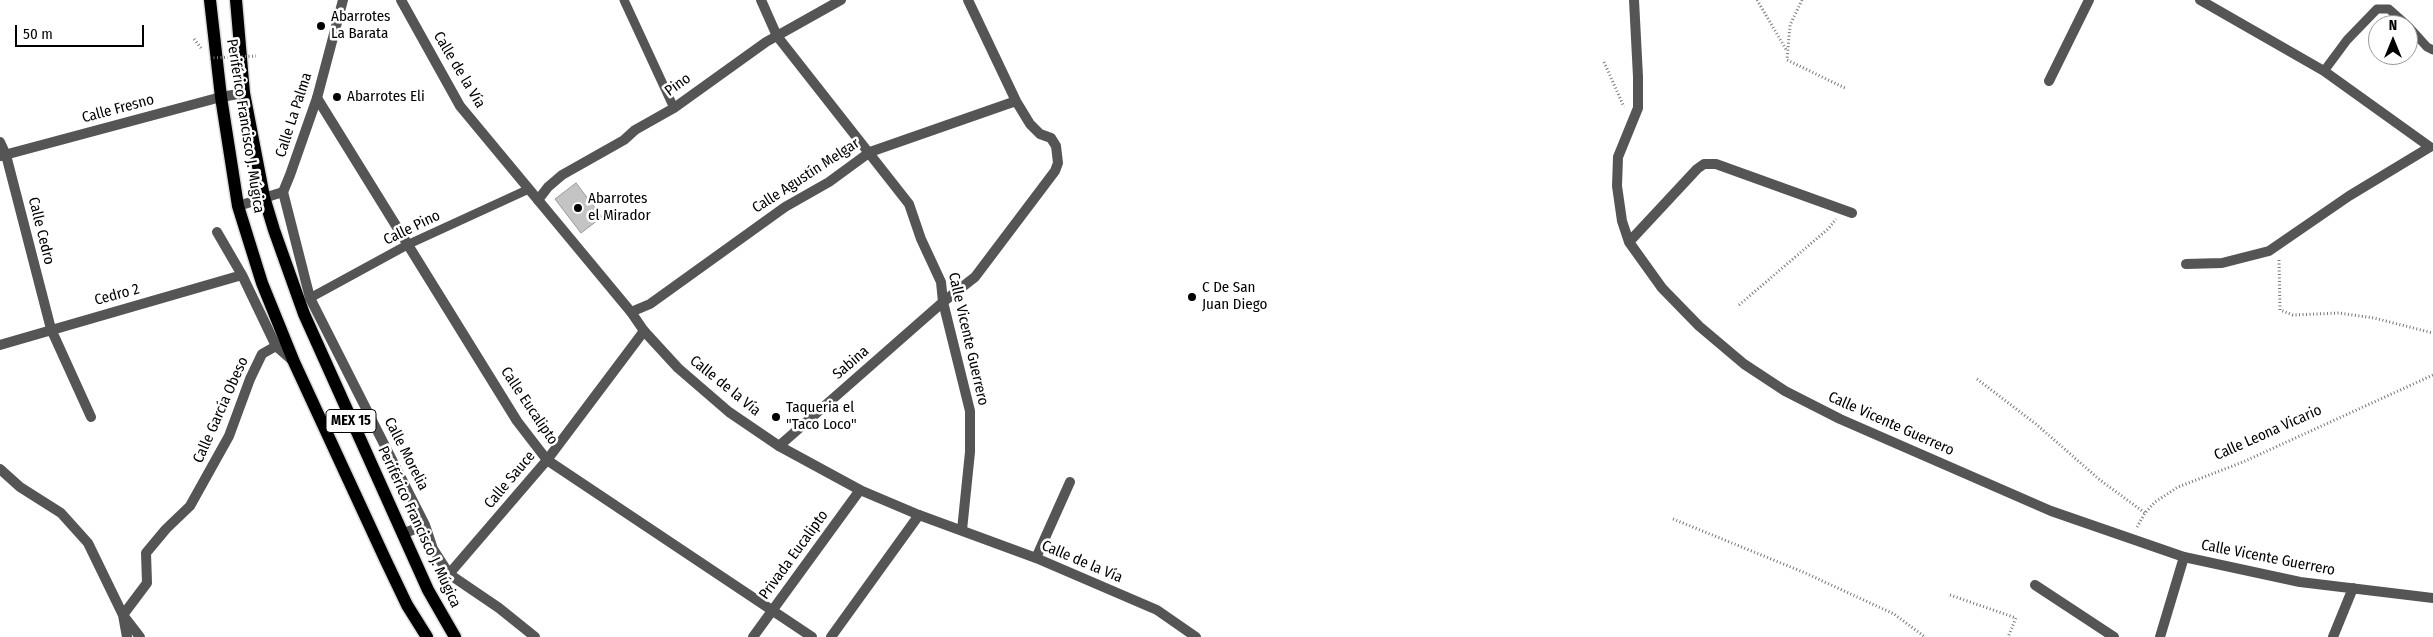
<!DOCTYPE html>
<html>
<head>
<meta charset="utf-8">
<style>
  body { margin:0 }
  #map { position:relative; width:2433px; height:637px; overflow:hidden; background:#fff; font-family:"Fira Sans Condensed",sans-serif }
  canvas { display:block }
  .north { position:absolute; left:2368px; top:15px; width:50px; height:50px; box-sizing:border-box; background:#fff; border:1px solid #999; border-radius:50%; rotate:0deg; font-size:14px; font-weight:700; line-height:20px; text-align:center; color:#000 }
  .north::after { content:''; display:block; margin:auto; width:18px; height:22px; background:#000; clip-path:polygon(50% 0,100% 100%,50% 72%,0 100%) }
  .scale { position:absolute; left:15px; top:25px; width:129px; height:22px; box-sizing:border-box; border:2px solid #000; border-top:0; padding-left:6px; font-size:15px; line-height:18px; white-space:nowrap; color:#000; -webkit-text-stroke:4px #fff; paint-order:stroke }
</style>
</head>
<body>
<div id="map">
<canvas width="2433" height="637"></canvas>
<div class="north">N</div>
<div class="scale">50 m</div>
</div>
<script>
const g = document.querySelector('canvas').getContext('2d');
g.lineJoin = 'round';
function paint(path, color) { g.fillStyle = color; g.fill(path, 'evenodd'); }
const shape = rows => new Path2D(rows.map(r => 'M' + r).join(''));
function strokePath(path, color, width, dash) { g.strokeStyle = color; g.lineWidth = width; g.lineCap = dash ? 'butt' : 'round'; g.setLineDash(dash || []); g.stroke(path); }
function drawText(font, color, halo, rows, align = 'center') {
  g.font = font + ' "Fira Sans Condensed",sans-serif'; g.lineWidth = 5; g.setLineDash([]); g.textBaseline = 'middle'; g.strokeStyle = halo; g.fillStyle = color; for (const [text, x, y, turn = 0] of rows) {
    g.save(); g.translate(x, y); g.rotate((+turn || 0) * Math.PI / 180); g.textAlign = isNaN(turn) ? turn : align; if (halo) g.strokeText(text, 0, 0); g.fillText(text, 0, 0); g.restore();
  }
}
const building = shape([
  [576,183,602,217,581,233,555,199,576,183]
]);
paint(building, '#c4c4c4');
strokePath(building, '#999', 1);
const primary = shape([
  [210,0,221,97,238,206,262,283,294,362,386,561,407,605,427,637],
  [236,0,244,93,264,197,274,230,304,314,428,590,455,637]
]);
strokePath(primary, '#dbdbdb', 15);
strokePath(shape([
  [1757,0,1787,51],
  [1802,0,1790,25,1787,60,1845,88],
  [194,39,201,48],
  [1604,62,1624,107],
  [2279,260,2280,310,2293,315,2339,313,2374,318,2433,333],
  [1739,305,1828,229,1836,219],
  [1977,379,2036,424,2100,480,2145,513],
  [1673,519,1803,572,1894,614,1925,637],
  [2137,527,2145,513,2155,502,2178,487,2243,462,2433,375],
  [1950,595,2016,618,2008,637]
]), '#777', 3, [1, 2.5]);
strokePath(shape([
  [624,0,674,108],
  [2408,26,2427,47,2433,50],
  [2324,71,2347,40,2377,9,2389,9,2407,25],
  [310,298,409,244,529,189]
]), '#555', 9);
strokePath(shape([
  [761,0,777,36,909,204,921,239,941,282,943,302,970,411,970,452,962,530],
  [1634,0,1638,77,1638,108,1618,157,1617,186,1622,221,1629,242,1662,288,1699,326,1744,364,1785,391,1840,419,2051,511,2184,557,2300,582,2433,598],
  [2049,81,2089,0],
  [317,98,517,421,547,460,812,637],
  [0,142,6,155,51,329,91,417],
  [1,156,221,97,244,93],
  [283,192,310,298,425,525,433,549,449,574,499,608,535,637],
  [538,200,548,187,562,175,624,140,635,130,674,108,766,42,841,0],
  [217,232,242,275],
  [1629,242,1697,169,1704,164,1716,164,1852,213],
  [2186,264,2222,263,2269,251,2349,196,2430,147,2324,71,2200,0],
  [631,312,650,304,785,207,829,182,870,152,1016,101],
  [0,345,242,275,276,346],
  [779,446,943,302,975,277,1055,171,1058,163,1056,146,1051,138,1040,134,1030,124,1016,101,968,0],
  [0,469,20,487,61,513,88,543,123,615,140,637],
  [402,534,425,525],
  [1036,558,1070,482],
  [449,574,547,460,644,331],
  [2035,585,2114,637],
  [127,637,123,615,147,583,146,553,166,529,190,506,229,436,250,379,262,354,276,346,293,361],
  [753,637,860,490],
  [831,637,919,515],
  [2160,637,2184,557],
  [2333,637,2353,588]
]), '#555', 10);
strokePath(shape([
  [401,0,460,106,631,312,644,331,678,368,729,412,779,446,860,490,919,515,1036,558,1157,610,1196,637],
  [238,206,283,192,290,175,317,98,343,0]
]), '#555', 10);
strokePath(primary, '#000', 12);
strokePath(shape([
  [210,58,256,56]
]), '#777', 3, [1, 2.5]);
for (const [x, y, r, color] of [
  [321,26,5,"#000"],
  [337,97,5,"#000"],
  [578,208,5,"#000"],
  [1192,297,5,"#000"],
  [776,417,5,"#000"]
]) { const dot = new Path2D(); dot.arc(x, y, r, 0, 2 * Math.PI); g.fillStyle = color; g.fill(dot); strokePath(dot, '#fff', 2); }
for (const [x, y, w] of [
  [351,421,50]
]) { const box = new Path2D(); box.roundRect(x - w / 2, y - 11.5, w, 23, 4); g.fillStyle = '#fff'; g.fill(box); strokePath(box, '#000', 1); }
drawText('bold 14px', '#000', null, [
  ["MEX 15",351,421]
]);
drawText('15px', '#000', '#fff', [
  ["Abarrotes",331,17],
  ["La Barata",331,34],
  ["Abarrotes Eli",347,97],
  ["Abarrotes",588,199],
  ["el Mirador",588,216],
  ["C De San",1202,288],
  ["Juan Diego",1202,305],
  ["Taqueria el",786,408],
  ["\"Taco Loco\"",786,425]
], 'left');
drawText('15px', '#000', '#fff', [
  ["Calle de la Vía",459,70,59],
  ["Pino",678,85,-36],
  ["Calle Fresno",118,109,-15],
  ["Calle La Palma",294,115,-72],
  ["Periférico Francisco J. Múgica",245,126,81],
  ["Calle Agustín Melgar",806,176,-33],
  ["Calle Pino",412,228,-26],
  ["Calle Cedro",41,231,76],
  ["Cedro 2",117,295,-15],
  ["Calle Vicente Guerrero",968,339,77],
  ["Sabina",851,363,-41],
  ["Calle de la Vía",725,386,39],
  ["Calle Eucalipto",529,406,56],
  ["Calle García Obeso",221,410,-66],
  ["Calle Vicente Guerrero",1891,424,24],
  ["Calle Leona Vicario",2268,433,-24],
  ["Calle Morelia",406,454,63],
  ["Calle Sauce",510,480,-50],
  ["Periférico Francisco J. Múgica",419,527,65],
  ["Privada Eucalipto",794,555,-54],
  ["Calle Vicente Guerrero",2268,558,11],
  ["Calle de la Vía",1082,562,23]
]);
</script>
</body>
</html>
